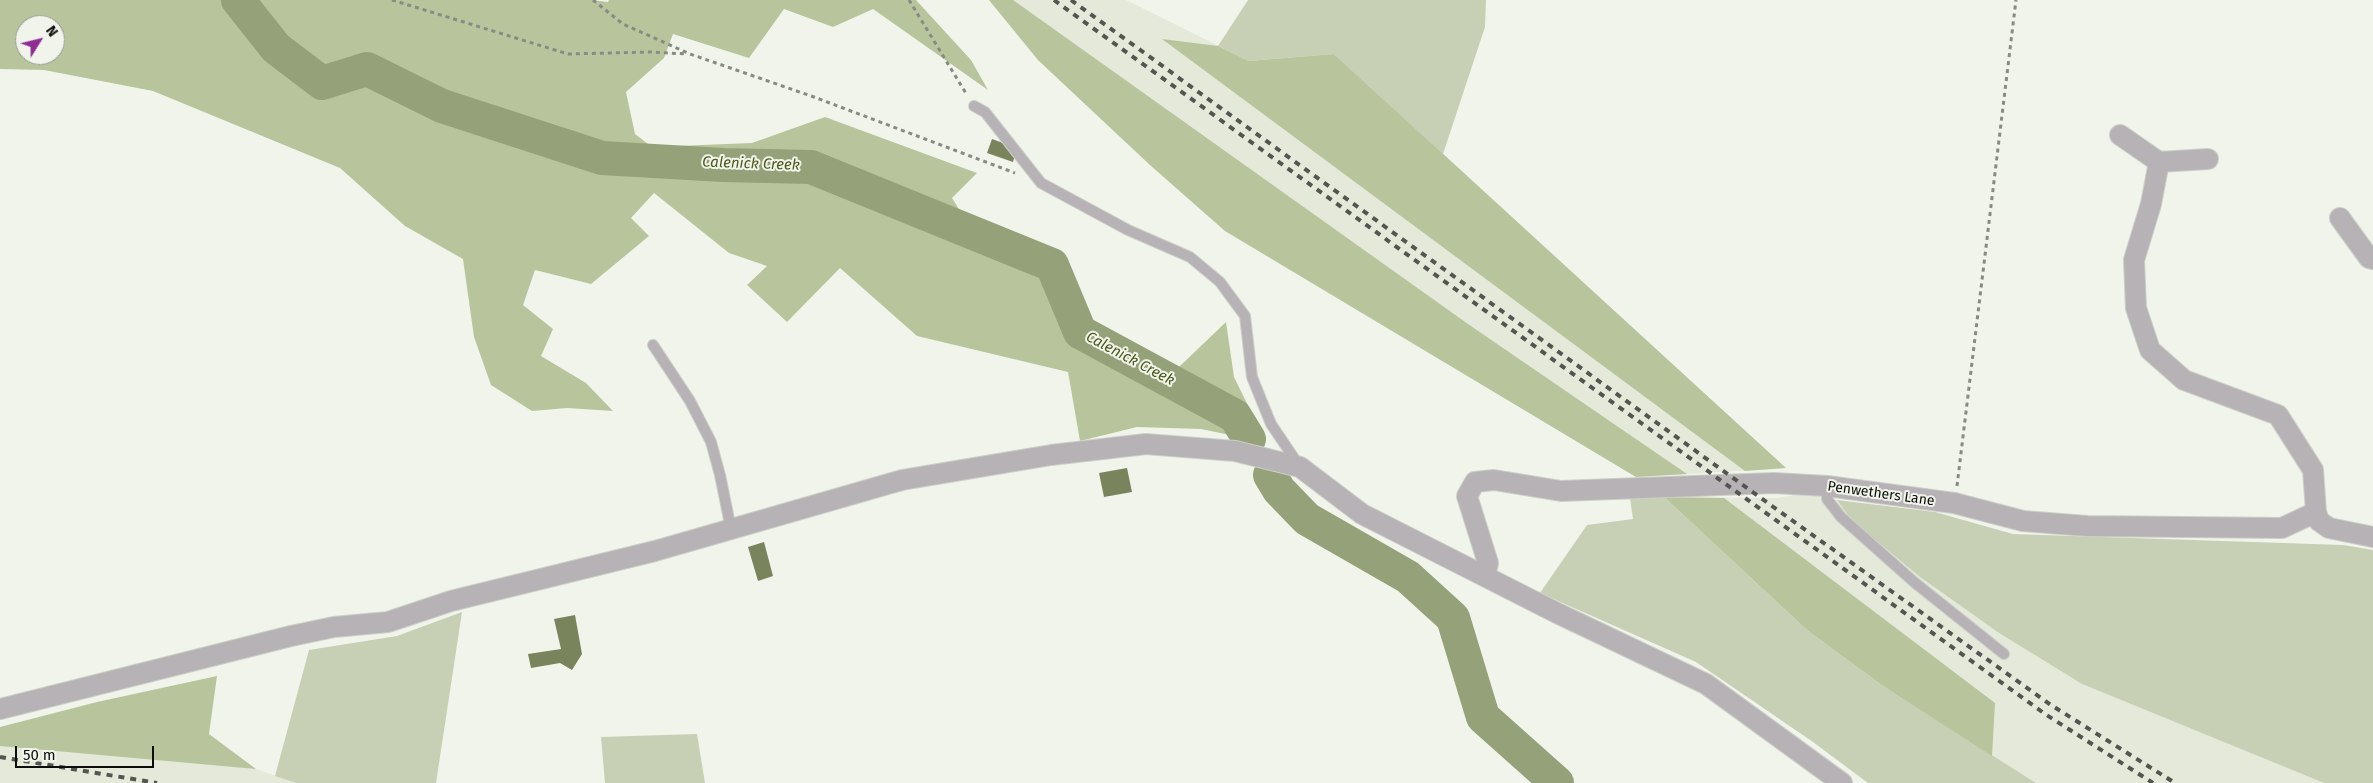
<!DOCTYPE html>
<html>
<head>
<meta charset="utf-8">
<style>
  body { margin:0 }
  #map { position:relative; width:2373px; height:783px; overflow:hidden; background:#f1f4eb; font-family:"Fira Sans",sans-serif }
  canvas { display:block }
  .north { position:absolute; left:15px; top:15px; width:50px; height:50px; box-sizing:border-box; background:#f1f4eb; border:1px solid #959891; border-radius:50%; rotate:54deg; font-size:14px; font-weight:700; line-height:20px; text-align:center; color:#0c0d0a }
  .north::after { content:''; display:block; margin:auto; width:18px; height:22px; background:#902c93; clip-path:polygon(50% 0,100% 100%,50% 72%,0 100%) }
  .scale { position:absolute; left:15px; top:746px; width:139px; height:22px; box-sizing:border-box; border:2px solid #0c0d0a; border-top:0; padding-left:6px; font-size:15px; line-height:18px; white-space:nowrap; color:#0c0d0a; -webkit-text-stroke:4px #f1f4eb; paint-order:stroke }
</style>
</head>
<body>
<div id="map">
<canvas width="2373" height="783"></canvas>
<div class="north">N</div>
<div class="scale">50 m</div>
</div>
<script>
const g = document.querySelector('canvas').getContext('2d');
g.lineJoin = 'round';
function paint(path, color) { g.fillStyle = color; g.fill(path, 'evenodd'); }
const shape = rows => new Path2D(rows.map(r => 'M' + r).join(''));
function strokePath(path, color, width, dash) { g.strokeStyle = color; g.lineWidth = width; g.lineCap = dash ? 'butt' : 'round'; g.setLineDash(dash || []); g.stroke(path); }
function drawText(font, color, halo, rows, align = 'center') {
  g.font = font + ' "Fira Sans",sans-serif'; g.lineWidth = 4; g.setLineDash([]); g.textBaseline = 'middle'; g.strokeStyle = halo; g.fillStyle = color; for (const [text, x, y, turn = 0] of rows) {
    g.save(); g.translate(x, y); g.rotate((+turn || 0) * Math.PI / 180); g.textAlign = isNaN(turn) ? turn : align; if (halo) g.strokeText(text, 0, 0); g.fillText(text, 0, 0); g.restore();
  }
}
paint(shape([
  [989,0,1126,0,1249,61,1334,54,1786,468,1636,477,1225,231,1150,165,1038,60],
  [1805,493,1837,500,1851,520,1920,577,1999,633,2082,684,2324,783,2036,783,1883,686,1664,497,1777,498],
  [0,727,256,769,296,783,0,783]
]), '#e4e9d9');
paint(shape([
  [1248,0,1486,0,1485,27,1443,154,1334,54,1249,61,1218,46],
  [1664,497,1808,631,1883,686,2036,783,1868,783,1813,742,1696,662,1540,593,1587,525,1633,519,1630,498],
  [1837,500,1935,512,2013,534,2343,545,2373,550,2373,783,2324,783,2082,684,1999,633,1920,577,1851,520],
  [462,612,436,783,296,783,275,776,309,650,397,636],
  [697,734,705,783,605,783,601,737]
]), '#c7d0b4');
paint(shape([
  [0,0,592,0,608,2,609,0,916,0,971,60,988,90,873,9,833,27,784,9,749,58,673,34,664,58,626,92,635,134,652,147,752,143,825,117,977,173,952,198,962,214,1048,249,1069,288,1093,322,1179,367,1226,322,1234,377,1262,434,1249,439,1201,429,1137,427,1080,441,1068,372,917,336,840,268,787,322,747,285,767,266,729,253,654,193,631,218,649,236,591,284,535,270,523,305,553,329,541,356,586,383,613,411,567,408,532,411,491,385,474,337,463,259,405,226,340,168,153,91,44,70,0,69],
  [25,25,55,25,55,55,25,55],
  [989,0,1013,0,1468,324,1687,474,1636,477,1225,231,1150,165,1038,60],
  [1162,39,1218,46,1249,61,1334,54,1786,468,1745,471],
  [1664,497,1724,498,1995,703,1992,756,1883,686,1808,631],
  [217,676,209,734,256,769,0,746,0,727,97,702]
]), '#b8c59c');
strokePath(shape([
  [238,0,276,48,322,83,367,69,442,106,602,158,723,165,811,167,1052,265,1080,332,1235,416,1249,439],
  [1270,475,1279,490,1307,519,1408,577,1453,618,1483,717,1557,783]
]), '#95a178', 34);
paint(shape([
  [992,139,1017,148,1013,162,987,153],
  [1127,468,1132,492,1104,497,1099,473],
  [764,542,773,576,758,581,748,547],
  [575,615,582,654,572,670,560,663,531,668,528,654,561,649,554,619]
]), '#79845d');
const service = shape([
  [974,106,985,112,1041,183,1128,230,1190,257,1220,282,1245,316,1252,377,1271,424,1298,464],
  [653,345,690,401,711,442,720,475,731,529],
  [1827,486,1827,499,1841,517,1914,582,2004,654]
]);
const minor = shape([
  [2120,135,2159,162,2208,159],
  [2159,162,2151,204,2134,260,2136,308,2150,350,2184,380,2278,415,2313,470,2316,512],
  [2340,218,2369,258,2373,259],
  [1485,576,1488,563,1467,496,1475,482,1494,480,1561,491,1774,483,1827,486,1954,503,2023,521,2087,526,2282,528,2316,512,2319,521,2329,528,2373,537],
  [0,709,291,636,334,627,388,622,451,601,655,551,902,480,1051,455,1146,444,1235,451,1300,467,1362,514,1555,612,1706,684,1842,783]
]);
strokePath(service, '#cccfc7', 12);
strokePath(minor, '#cccfc7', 22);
strokePath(shape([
  [392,0,568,54,651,52,687,54],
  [593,0,623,24,690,54,814,97,1015,173],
  [909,0,967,95],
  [1957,486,2016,0]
]), '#888a84', 3, [4, 4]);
strokePath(service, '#b6b2b5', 10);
strokePath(minor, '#b6b2b5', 20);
strokePath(shape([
  [1054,0,2045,714,2153,783],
  [1071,0,1772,506,2051,705,2175,783],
  [0,757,157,783]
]), '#545550', 4, [6, 6]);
drawText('14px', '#0c0d0a', '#f1f4eb', [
  ["Penwethers Lane",1881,494,8]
]);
drawText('italic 15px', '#4b591b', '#f1f4eb', [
  ["Calenick Creek",751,164,2],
  ["Calenick Creek",1130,359,28]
]);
</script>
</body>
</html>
